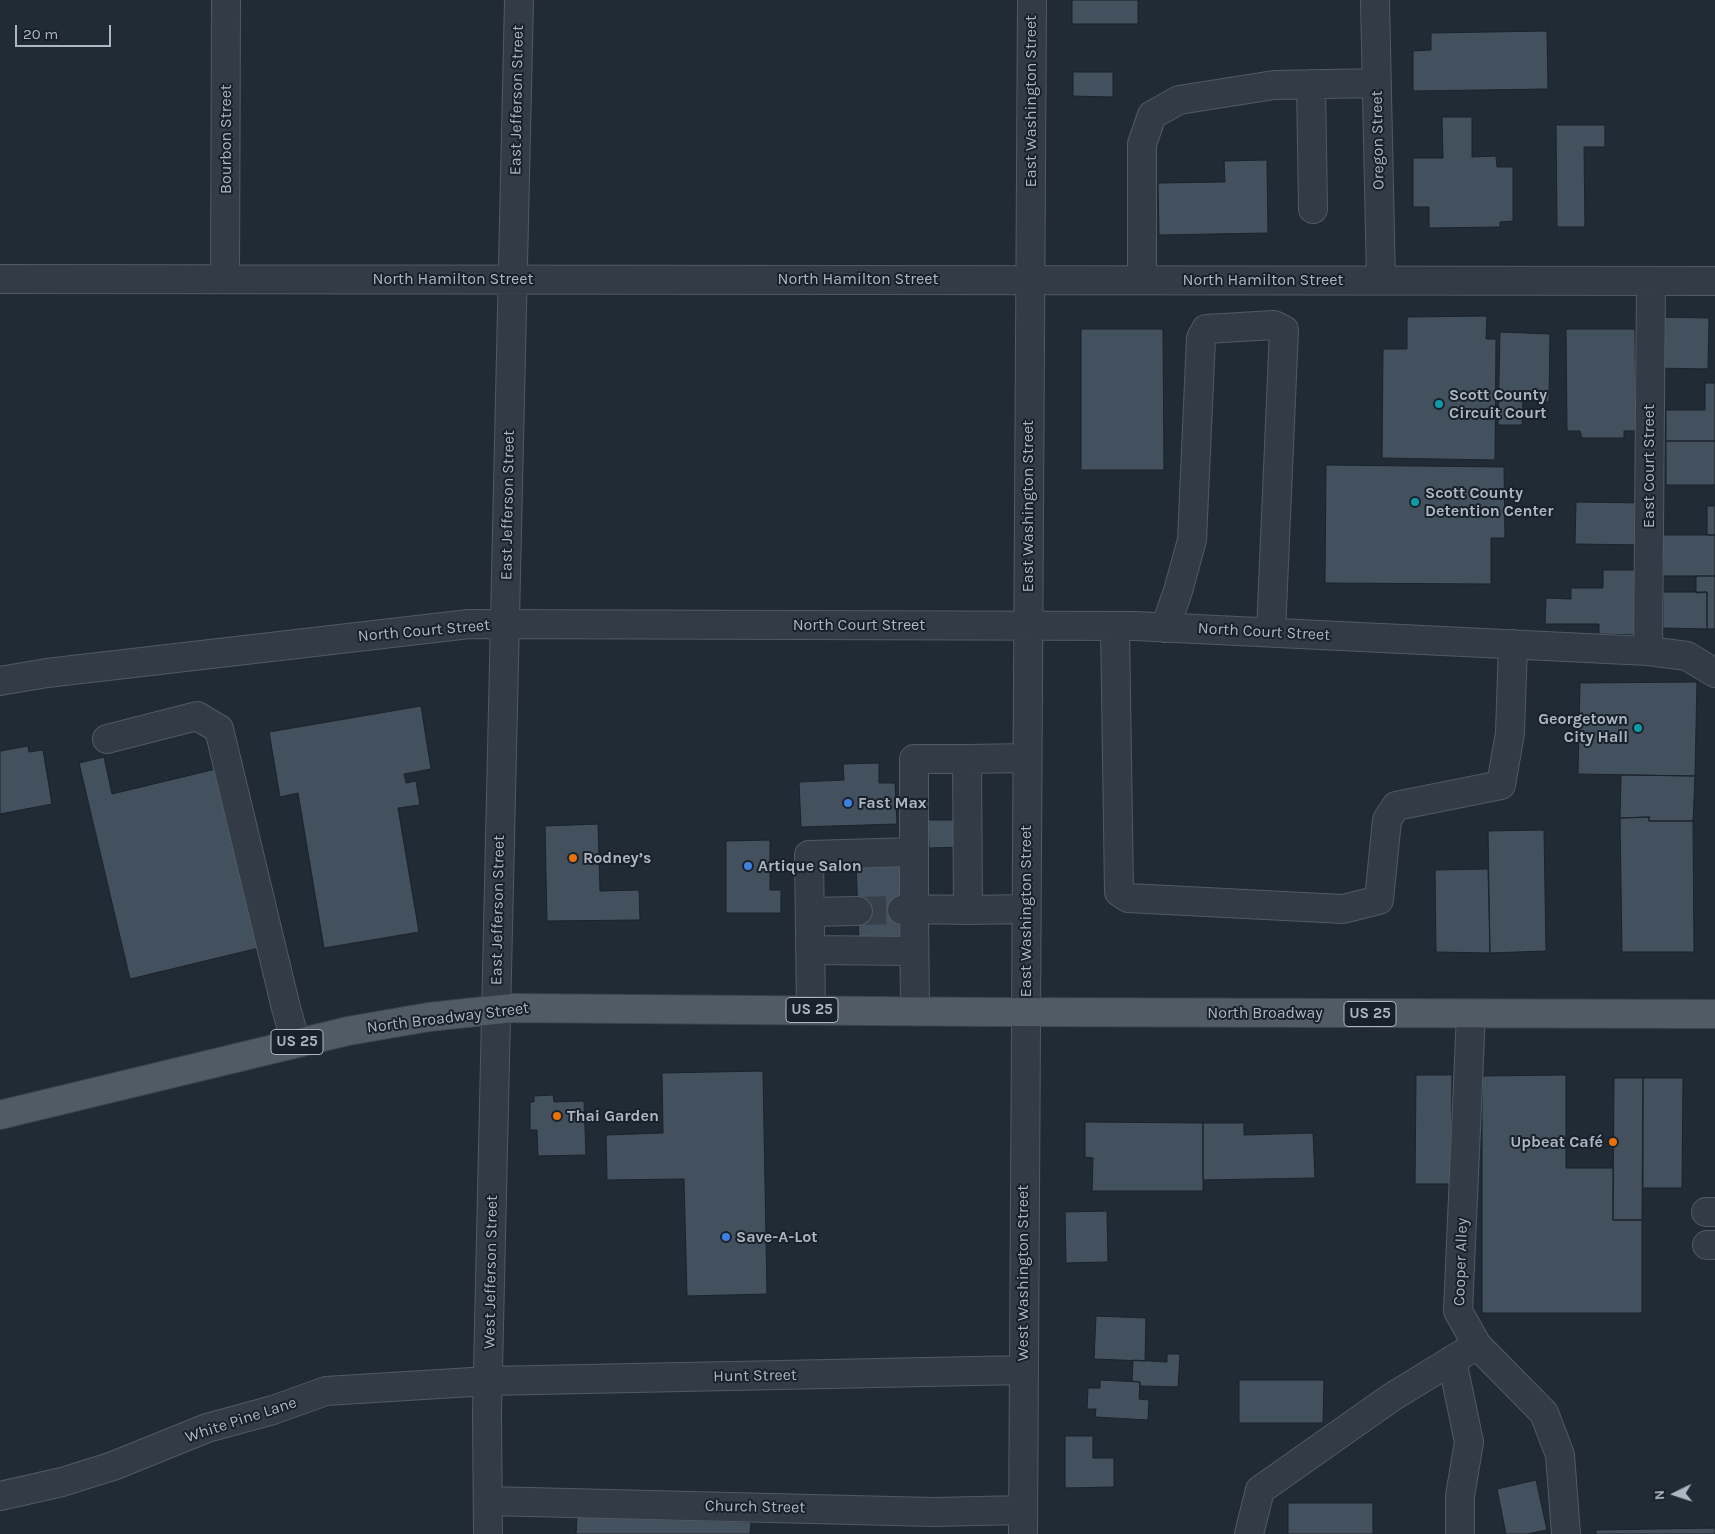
<!DOCTYPE html>
<html>
<head>
<meta charset="utf-8">
<style>
  body { margin:0 }
  #map { position:relative; width:1715px; height:1534px; overflow:hidden; background:#202b35; font-family:Karla,sans-serif }
  canvas { display:block }
  .north { position:absolute; left:1650px; top:1469px; width:50px; height:50px; -webkit-text-stroke:4px #19212a; paint-order:stroke; rotate:266deg; font-size:14px; font-weight:700; line-height:20px; text-align:center; color:#adb7c3 }
  .north::after { content:''; display:block; margin:auto; width:18px; height:22px; background:#adb7c3; clip-path:polygon(50% 0,100% 100%,50% 72%,0 100%) }
  .scale { position:absolute; left:15px; top:25px; width:96px; height:22px; box-sizing:border-box; border:2px solid #adb7c3; border-top:0; padding-left:6px; font-size:15px; line-height:18px; white-space:nowrap; color:#adb7c3; -webkit-text-stroke:4px #19212a; paint-order:stroke }
</style>
</head>
<body>
<div id="map">
<canvas width="1715" height="1534"></canvas>
<div class="north">N</div>
<div class="scale">20 m</div>
</div>
<script>
const g = document.querySelector('canvas').getContext('2d');
g.lineJoin = 'round';
function paint(path, color) { g.fillStyle = color; g.fill(path, 'evenodd'); }
const shape = rows => new Path2D(rows.map(r => 'M' + r).join(''));
function strokePath(path, color, width, dash) { g.strokeStyle = color; g.lineWidth = width; g.lineCap = dash ? 'butt' : 'round'; g.setLineDash(dash || []); g.stroke(path); }
function drawText(font, color, halo, rows, align = 'center') {
  g.font = font + ' Karla,sans-serif'; g.lineWidth = 4; g.setLineDash([]); g.textBaseline = 'middle'; g.strokeStyle = halo; g.fillStyle = color; for (const [text, x, y, turn = 0] of rows) {
    g.save(); g.translate(x, y); g.rotate((+turn || 0) * Math.PI / 180); g.textAlign = isNaN(turn) ? turn : align; if (halo) g.strokeText(text, 0, 0); g.fillText(text, 0, 0); g.restore();
  }
}
const building = shape([
  [1072,0,1138,0,1138,24,1072,24,1072,0],
  [1547,31,1548,89,1413,91,1413,51,1431,50,1431,33,1547,31],
  [1073,72,1113,72,1113,97,1073,96,1073,72],
  [1442,117,1472,117,1472,157,1496,156,1497,167,1513,167,1513,221,1500,222,1500,227,1429,228,1429,207,1413,207,1413,158,1443,158,1442,117],
  [1556,125,1605,125,1605,147,1584,147,1585,227,1557,227,1556,125],
  [1267,160,1268,233,1159,235,1158,183,1225,182,1224,161,1267,160],
  [1487,316,1486,339,1496,339,1495,460,1382,458,1383,349,1407,349,1407,317,1487,316],
  [1655,317,1709,318,1708,369,1654,368,1655,317],
  [1081,329,1163,329,1164,470,1081,470,1081,329],
  [1566,329,1635,329,1636,431,1624,431,1624,438,1582,438,1580,431,1567,431,1566,329],
  [1500,332,1550,334,1549,402,1523,401,1522,425,1498,425,1500,332],
  [1705,383,1715,383,1715,441,1666,441,1666,410,1705,410,1705,383],
  [1666,441,1715,441,1715,485,1666,485,1666,441],
  [1326,465,1504,467,1505,538,1491,538,1491,584,1325,583,1326,465],
  [1576,502,1644,503,1643,545,1575,544,1576,502],
  [1707,506,1715,506,1715,535,1707,535,1707,506],
  [1662,535,1715,535,1715,576,1663,576,1662,535],
  [1603,570,1637,570,1636,635,1599,634,1599,624,1545,624,1546,598,1571,599,1571,588,1603,588,1603,570],
  [1696,576,1715,576,1715,629,1707,629,1707,592,1696,593,1696,576],
  [1663,592,1707,592,1707,629,1663,628,1663,592],
  [1697,682,1695,776,1578,774,1580,683,1697,682],
  [421,706,431,769,404,774,406,783,416,781,420,805,398,808,419,932,324,948,298,793,280,797,269,732,421,706],
  [28,746,29,752,43,750,52,804,0,814,0,751,28,746],
  [104,757,112,794,220,768,263,947,130,979,79,763,104,757],
  [879,763,879,783,895,783,897,824,801,827,799,782,844,780,843,764,879,763],
  [1621,775,1695,776,1693,821,1649,821,1649,817,1620,818,1621,775],
  [1649,817,1649,821,1693,821,1694,952,1622,952,1620,818,1649,817],
  [928,820,960,820,961,847,929,848,928,820],
  [598,824,600,891,639,890,640,920,547,921,545,826,598,824],
  [1544,830,1546,951,1490,953,1488,831,1544,830],
  [770,840,770,890,781,890,781,913,726,913,726,841,770,840],
  [900,860,904,939,859,941,856,862,900,860],
  [1488,869,1490,953,1436,952,1435,870,1488,869],
  [763,1071,767,1294,687,1296,684,1179,607,1180,606,1135,663,1133,662,1073,763,1071],
  [1416,1075,1452,1075,1451,1184,1415,1184,1416,1075],
  [1566,1075,1566,1168,1613,1168,1613,1220,1642,1220,1642,1313,1482,1313,1482,1076,1566,1075],
  [1614,1078,1643,1078,1642,1220,1613,1220,1614,1078],
  [1643,1078,1683,1078,1682,1188,1643,1188,1643,1078],
  [553,1095,554,1102,584,1101,586,1155,538,1156,537,1130,530,1130,530,1102,534,1102,534,1096,553,1095],
  [1085,1122,1203,1123,1203,1191,1092,1191,1093,1158,1085,1157,1085,1122],
  [1203,1123,1244,1123,1244,1135,1313,1133,1315,1178,1203,1180,1203,1123],
  [1107,1211,1108,1262,1066,1263,1065,1212,1107,1211],
  [1096,1316,1146,1318,1145,1361,1094,1359,1096,1316],
  [1167,1354,1180,1354,1178,1387,1140,1386,1140,1382,1132,1381,1133,1360,1167,1362,1167,1354],
  [1100,1380,1140,1382,1139,1399,1149,1400,1148,1420,1095,1417,1096,1409,1087,1409,1088,1388,1100,1388,1100,1380],
  [1239,1380,1324,1380,1323,1423,1239,1423,1239,1380],
  [1065,1436,1093,1436,1093,1458,1114,1458,1114,1487,1065,1488,1065,1436],
  [1536,1480,1547,1530,1527,1534,1506,1534,1497,1489,1536,1480],
  [1288,1503,1373,1503,1373,1534,1288,1534,1288,1503],
  [577,1517,751,1522,750,1534,576,1534,577,1517],
  [1715,1528,1715,1534,1596,1534,1596,1530,1715,1528]
]);
paint(building, '#43505d');
strokePath(building, '#1b232c', 1);
strokePath(shape([
  [858,911,902,910]
]), '#35404a', 28, [28, 14]);
const minor = shape([
  [1375,0,1381,280],
  [1311,84,1313,209],
  [225,278,226,0],
  [0,279,1715,281],
  [1142,280,1142,144,1152,115,1179,100,1274,85,1377,83],
  [1115,626,1119,892,1128,898,1343,909,1379,900,1387,820,1396,806,1501,785,1510,733,1513,644],
  [1165,628,1178,591,1192,540,1201,338,1206,329,1274,325,1284,330,1271,632],
  [1648,651,1651,281],
  [0,681,47,673,469,624,1135,626,1648,651,1687,656,1715,673],
  [107,739,197,716,219,729,286,1008,296,1043],
  [967,759,914,759,914,909,968,910],
  [1026,909,968,910,967,759,1027,758],
  [902,910,914,909,915,1011],
  [810,912,858,911],
  [810,950,914,951],
  [811,1010,809,855,914,852],
  [1471,1014,1458,1311,1477,1345,1544,1413,1560,1455,1566,1534],
  [1706,1212,1715,1212],
  [1707,1245,1715,1245],
  [1452,1360,1469,1442,1460,1496,1460,1534],
  [0,1496,62,1482,113,1466,207,1428,273,1410,326,1391,488,1381,1023,1370],
  [488,1501,933,1512,1022,1510],
  [488,1534,487,1414,519,0],
  [1023,1534,1032,0],
  [1249,1534,1260,1490,1392,1397,1477,1345]
]);
const major = shape([
  [0,1115,348,1031,429,1017,513,1008,991,1012,1715,1014]
]);
strokePath(minor, '#515a64', 30);
strokePath(major, '#3d4550', 30);
strokePath(minor, '#333c46', 28);
strokePath(major, '#515b66', 28);
for (const [x, y, r, color] of [
  [1439,404,5,"#0f9aa8"],
  [1415,502,5,"#0f9aa8"],
  [1638,728,5,"#0f9aa8"],
  [848,803,5,"#3f7fe0"],
  [573,858,5,"#e8710a"],
  [748,866,5,"#3f7fe0"],
  [557,1116,5,"#e8710a"],
  [1613,1142,5,"#e8710a"],
  [726,1237,5,"#3f7fe0"]
]) { const dot = new Path2D(); dot.arc(x, y, r, 0, 2 * Math.PI); g.fillStyle = color; g.fill(dot); strokePath(dot, '#19212a', 2); }
for (const [x, y, w] of [
  [812,1010,52],
  [1370,1014,52],
  [297,1042,52]
]) { const box = new Path2D(); box.roundRect(x - w / 2, y - 12.5, w, 25, 4); g.fillStyle = '#19212a'; g.fill(box); strokePath(box, '#adb7c3', 1); }
drawText('bold 15px', '#adb7c3', null, [
  ["US 25",812,1010],
  ["US 25",1370,1014],
  ["US 25",297,1042]
]);
drawText('16px', '#adb7c3', '#19212a', [
  ["East Jefferson Street",517,100,-89],
  ["East Washington Street",1031,101,-90],
  ["Bourbon Street",226,139,-90],
  ["Oregon Street",1378,140,-91],
  ["North Hamilton Street",453,279],
  ["North Hamilton Street",858,279],
  ["North Hamilton Street",1263,280],
  ["East Court Street",1649,466,-90],
  ["East Jefferson Street",508,505,-89],
  ["East Washington Street",1028,506,-90],
  ["North Court Street",859,625],
  ["North Court Street",424,631,-5],
  ["North Court Street",1264,632,3],
  ["East Jefferson Street",498,910,-89],
  ["East Washington Street",1026,911,-90],
  ["North Broadway",1265,1013],
  ["North Broadway Street",448,1018,-7],
  ["Cooper Alley",1461,1262,-88],
  ["West Jefferson Street",491,1272,-89],
  ["West Washington Street",1023,1273,-90],
  ["Hunt Street",755,1376,-1],
  ["White Pine Lane",241,1420,-18],
  ["Church Street",755,1507,1]
]);
drawText('bold 16px', '#adb7c3', '#19212a', [
  ["Scott County",1449,395],
  ["Circuit Court",1449,413],
  ["Scott County",1425,493],
  ["Detention Center",1425,511],
  ["Georgetown",1628,719,"right"],
  ["City Hall",1628,737,"right"],
  ["Fast Max",858,803],
  ["Rodney’s",583,858],
  ["Artique Salon",758,866],
  ["Thai Garden",567,1116],
  ["Upbeat Café",1603,1142,"right"],
  ["Save-A-Lot",736,1237]
], 'left');
</script>
</body>
</html>
